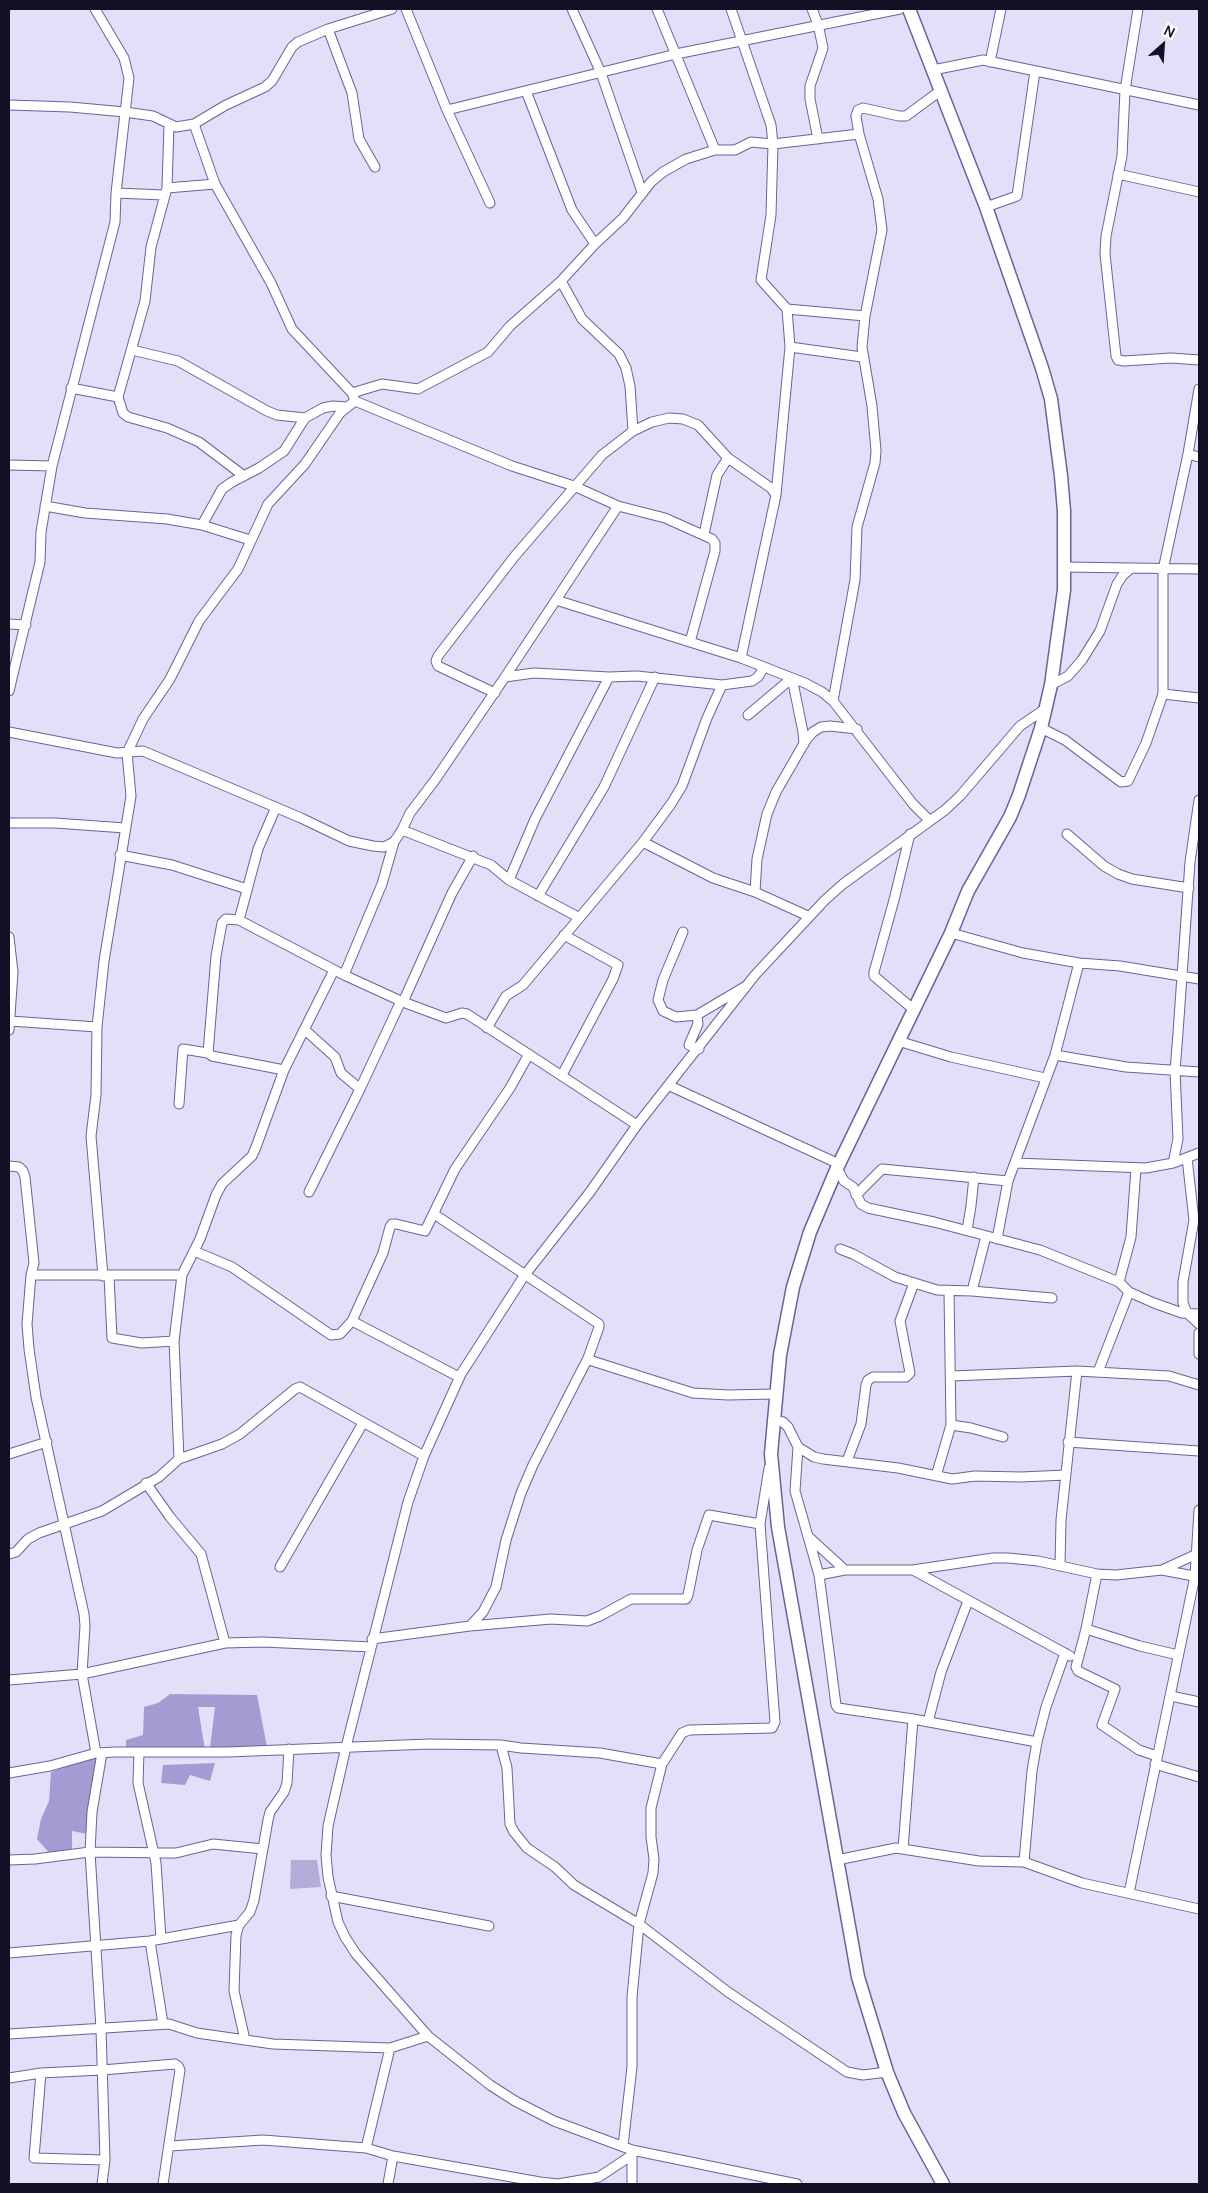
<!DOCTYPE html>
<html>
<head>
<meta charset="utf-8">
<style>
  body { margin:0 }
  #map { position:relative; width:1208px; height:2193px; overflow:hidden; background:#e3dff9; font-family:Manrope,sans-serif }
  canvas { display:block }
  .frame { position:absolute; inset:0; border:10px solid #140f25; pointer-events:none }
  .north { position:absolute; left:1138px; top:20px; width:50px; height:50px; -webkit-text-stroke:4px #fff; paint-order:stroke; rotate:26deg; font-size:14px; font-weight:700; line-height:20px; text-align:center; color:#140f25 }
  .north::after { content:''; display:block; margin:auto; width:18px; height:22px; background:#140f25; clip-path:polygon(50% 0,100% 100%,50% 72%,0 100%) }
</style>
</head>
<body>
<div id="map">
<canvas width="1208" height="2193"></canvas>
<div class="frame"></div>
<div class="north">N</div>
</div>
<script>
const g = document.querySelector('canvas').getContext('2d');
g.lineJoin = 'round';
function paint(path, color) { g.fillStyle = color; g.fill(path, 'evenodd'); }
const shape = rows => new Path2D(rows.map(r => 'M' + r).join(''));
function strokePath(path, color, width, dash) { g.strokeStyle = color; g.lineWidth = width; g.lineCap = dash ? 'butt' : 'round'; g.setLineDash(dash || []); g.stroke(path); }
paint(shape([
  [291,1860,317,1860,321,1887,290,1889]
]), '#b4add8');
paint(shape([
  [170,1694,257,1695,267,1747,210,1748,215,1707,198,1707,205,1750,126,1752,126,1740,143,1735,144,1707,158,1703],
  [97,1756,87,1834,72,1831,72,1851,51,1855,37,1839,41,1819,49,1801,51,1772],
  [215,1763,210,1781,190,1775,185,1785,161,1783,163,1765]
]), '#a59bd3');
const street = shape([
  [406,9,447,110,490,203],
  [572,9,601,73,642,192],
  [657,9,715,150],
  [731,9,771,125,773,144,771,215,761,280,787,309,865,316],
  [812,9,818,24,823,48,810,86,810,99,818,139],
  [1138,9,1125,90,1122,156,1106,236,1105,254,1116,356,1118,360,1124,361,1171,358,1199,360],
  [328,29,352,93,359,139,375,167],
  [990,62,1001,9],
  [933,70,983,60,1199,105],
  [526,91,572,210,595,244],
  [9,105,70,107,125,112,153,116,176,127,194,124,226,105,265,87,272,81,292,47,298,42,328,29,392,9],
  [447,110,676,54,900,9],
  [194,124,215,184,271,283,292,329,352,393,355,401,512,466,574,486,618,506,665,518,712,539,715,543,715,551,690,642],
  [169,125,167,188,151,247,145,301,118,397,123,413,128,417,167,428,199,442,244,476],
  [1118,174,1199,192],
  [167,188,215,184],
  [116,193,164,195],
  [986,207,1017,196,1035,71],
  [561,281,582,319,619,354,626,368,630,386,633,431],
  [790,347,862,357],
  [132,350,178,361,267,411,277,415,305,418],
  [71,388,118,397],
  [352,393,382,384,418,389,488,352,510,326,561,281,595,244,623,218,651,182,663,172,686,159,715,150,735,150,751,142,773,144,859,134],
  [1188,454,1199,457],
  [9,465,52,466],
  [776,495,790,347,787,309],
  [45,506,85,513,167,519,202,525,250,540],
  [202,525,222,489,232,482,259,468,284,451,305,418,323,408,333,406,347,407],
  [704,534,717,475,728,458],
  [1065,567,1199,569],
  [556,600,741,658,805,683,822,692,833,701,913,804,929,820],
  [9,624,26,625],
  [505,677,534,673,609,677,637,676,722,685,752,681,758,677,764,667],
  [1051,685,1068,676,1082,660,1100,631,1117,584,1123,575,1130,569],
  [9,691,40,562,41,532,52,466,115,222,116,193,129,78,124,58,95,9],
  [495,693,438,666,436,661,438,656,514,557,602,455,633,431,652,422,669,418,683,419,698,425,728,458,771,488,776,495,741,658],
  [1163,694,1199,698],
  [833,701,855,580,857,527,875,463,876,451,872,406,862,347,865,316,882,230,878,199,859,134,856,116,858,110,863,108,899,116,906,116,940,91],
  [748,715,792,678,803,732,804,744],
  [1041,728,1065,740,1121,782,1128,781,1146,743,1163,694,1163,570,1188,454,1199,389],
  [9,732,117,753,143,751,301,818,349,841,373,846,384,847,394,842,402,830,410,813,435,780,505,677,618,506],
  [9,823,55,823,125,828],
  [402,830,491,865,509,880,578,917],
  [910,834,894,900,874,972,874,976,913,1009],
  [1067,834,1104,866,1118,874,1132,879,1189,888],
  [643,842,713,878,755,892,808,916],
  [120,855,172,865,247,889],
  [509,880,535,819,609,677],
  [755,892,757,859,767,814,776,792,806,740,813,732,821,727,830,726,857,729],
  [538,896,604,787,655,677],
  [239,920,258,849,276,807],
  [683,932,663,980,658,1000,663,1011,676,1017,697,1015,746,986],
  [951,933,1023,953,1079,963,1120,966,1199,979],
  [9,937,13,972,9,1030],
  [344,975,382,884,394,842],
  [403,1002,452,893,473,856],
  [697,1015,698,1024,689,1045,699,1049],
  [10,1021,97,1027],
  [487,1028,506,996,523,985,643,842,671,804,682,786,707,718,722,685],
  [305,1030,335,1057,341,1073,360,1089,309,1192],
  [898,1041,951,1057,1045,1078],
  [1055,1055,1126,1067,1199,1072],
  [284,1070,212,1056,208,1053,216,956,222,923,226,919,239,920,344,975,403,1002,446,1018,462,1013,467,1014,637,1125],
  [562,1075,613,979,618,965,564,935],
  [670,1086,839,1164],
  [360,1089,401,1001],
  [179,1104,183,1049,208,1053],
  [1187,1158,1194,1220,1183,1282,1183,1303,1187,1313,1199,1324],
  [1015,1163,1146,1168,1173,1163,1199,1153],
  [1173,1163,1178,1139,1175,1071,1178,1033,1190,862,1199,800],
  [9,1166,19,1167,23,1171,25,1177,34,1263,31,1275,27,1324,29,1349,36,1397,84,1614,85,1626,82,1674,96,1753],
  [837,1168,844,1181,853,1187,861,1204,868,1208,934,1222,1040,1250,1119,1282,1129,1292,1154,1303,1182,1313,1199,1314],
  [856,1195,882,1169,1008,1181],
  [434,1214,599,1324,599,1327,588,1358,589,1360,693,1393,728,1395,776,1394],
  [967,1230,971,1206,974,1177],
  [997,1239,1008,1181,1055,1055,1079,963],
  [840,1249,853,1254,895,1277,937,1290,972,1291,1052,1298],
  [194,1251,232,1267,331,1335,340,1334,352,1321,383,1253,390,1227,392,1224,396,1224,425,1231,455,1169,510,1088,529,1054],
  [31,1275,182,1275],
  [103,1276,91,1136,96,1095,97,1027,104,961,131,796,127,753,143,719,170,679,199,621,238,569,268,504,305,464,340,413,355,401],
  [109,1276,112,1338,142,1343,174,1341],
  [1119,1282,1131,1237,1136,1168],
  [972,1291,986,1236],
  [352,1321,459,1377],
  [1199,1333,1199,1354],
  [1098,1372,1129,1292],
  [951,1376,1077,1371,1169,1376,1199,1385],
  [773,1420,783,1422,788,1427,798,1447,814,1457,823,1459,898,1468,952,1479,975,1476,1021,1477,1066,1475],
  [951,1425,971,1428,1003,1437],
  [1068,1442,1199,1451],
  [798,1447,795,1491,819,1575,836,1705,838,1708,913,1719,1037,1742],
  [9,1454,47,1442],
  [179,1459,174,1341,182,1275,200,1239,216,1195,222,1184,252,1156,256,1147,284,1070,334,970],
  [847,1461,861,1424,866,1385,868,1380,873,1377,906,1377,910,1373,900,1321,914,1283],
  [936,1476,951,1425,949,1291],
  [146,1483,170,1517,201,1554,225,1643],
  [810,1538,845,1570],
  [9,1554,16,1552,28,1539,39,1533,102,1511,159,1477,179,1459,222,1444,240,1434,295,1389,300,1387,424,1456],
  [1060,1566,1061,1520,1077,1371],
  [280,1567,363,1423],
  [913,1570,1070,1656],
  [1162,1570,1199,1553],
  [1097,1574,1086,1629,1076,1667,1078,1671,1115,1689,1102,1725,1139,1750,1157,1756],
  [819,1575,845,1570,913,1570,993,1558,1008,1558,1038,1561,1097,1574,1116,1575,1162,1570,1199,1577],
  [470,1626,483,1612,496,1587,506,1540,521,1493,533,1465,588,1358],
  [1086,1629,1140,1646,1178,1655],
  [372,1639,470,1626,551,1619,587,1621,600,1616,631,1599,686,1599,688,1595,697,1550,709,1515,760,1524],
  [9,1680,82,1674,225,1643,263,1642,371,1647],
  [1171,1696,1199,1702],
  [928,1722,941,1672,968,1601],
  [501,1745,507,1768,510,1824,514,1832,527,1848,555,1867,574,1885,639,1924,728,1992,847,2072,863,2075,887,2072],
  [139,1752,138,1783,156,1863,161,1939],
  [1155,1764,1199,1777],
  [9,1773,50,1766,96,1753,115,1752,228,1752,429,1744,501,1745,521,1748,600,1753,662,1764],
  [903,1849,913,1719],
  [9,1860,35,1859,90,1852,176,1853,213,1844,263,1849],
  [837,1860,896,1848,979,1861,1024,1862,1082,1883,1199,1909],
  [1024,1862,1032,1771,1037,1742,1046,1707,1065,1653],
  [1129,1893,1195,1576,1199,1510],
  [331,1896,489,1926],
  [150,1941,163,2024],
  [9,1953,150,1941,239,1925],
  [9,2034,169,2024,197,2033,273,2044,390,2048,428,2036],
  [245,2040,234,1991,236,1935,239,1925,250,1912,254,1900,268,1820,270,1812,284,1792,287,1783,289,1749],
  [41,2073,34,2158,105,2160],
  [9,2078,41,2073,102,2070,175,2064,178,2066,180,2070,163,2184],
  [170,2146,263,2140,366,2148,393,2156,540,2182,558,2184,599,2177,632,2155],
  [623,2146,632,2067,632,1997,639,1924,653,1873,654,1859,651,1837,651,1808,662,1764,682,1733,689,1730,772,1728,775,1722,760,1524,769,1468],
  [366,2148,390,2048],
  [102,2184,105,2160,101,2029,90,1852,92,1812,102,1753],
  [388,2184,393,2156],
  [632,2184,632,2152],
  [797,2184,632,2150,554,2121,515,2101,490,2085,428,2036,356,1954,345,1937,338,1922,328,1877,326,1855,328,1826,346,1747,408,1502,424,1456,461,1374,524,1276,590,1192,637,1125,755,975,825,900,843,884,945,810,960,796,1020,726,1045,709]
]);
const secondary = shape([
  [909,9,986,207,1042,368,1051,399,1061,476,1064,511,1064,590,1051,685,1041,728,1019,795,1010,817,968,891,951,933,837,1168,810,1232,793,1287,780,1355,771,1454,778,1527,858,1977,887,2072,904,2113,943,2184]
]);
strokePath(street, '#6c619a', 11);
strokePath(secondary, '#6c619a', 15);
strokePath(street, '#fff', 9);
strokePath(secondary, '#fff', 12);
</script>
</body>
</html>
